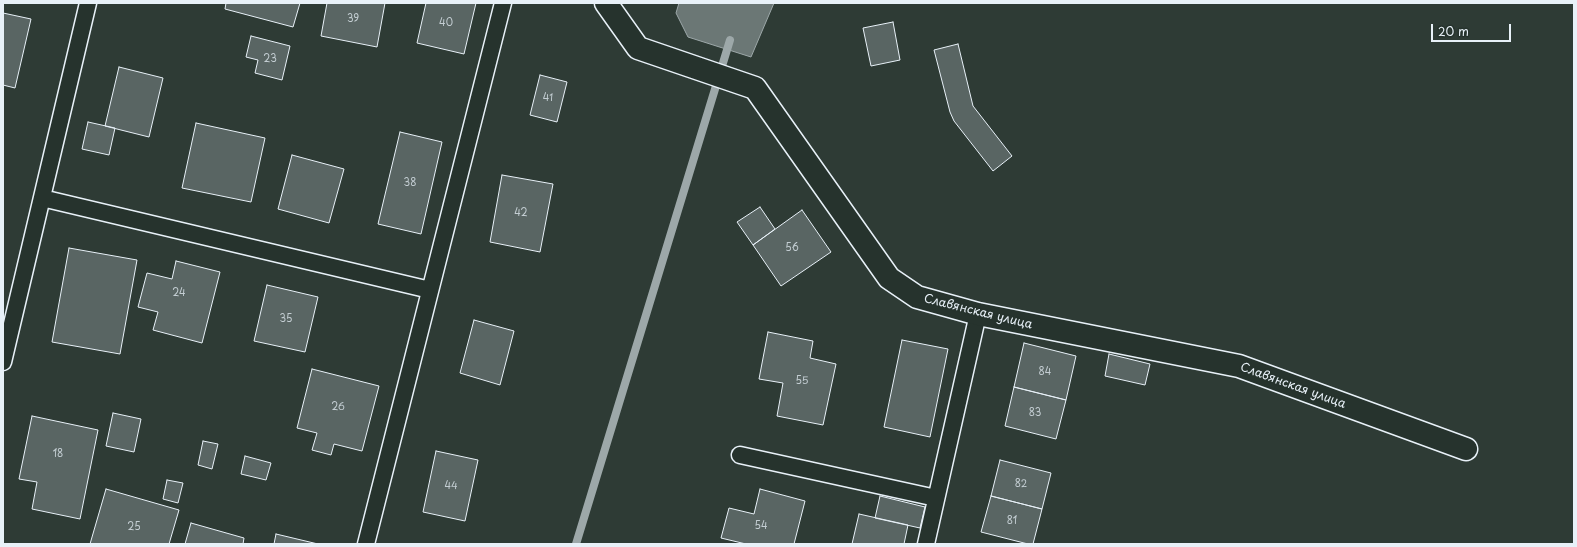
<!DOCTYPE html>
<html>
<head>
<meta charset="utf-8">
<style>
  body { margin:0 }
  #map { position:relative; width:1577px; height:547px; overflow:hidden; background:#2e3b35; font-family:"Playpen Sans",sans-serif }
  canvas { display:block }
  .frame { position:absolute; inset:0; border:4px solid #e8f1f8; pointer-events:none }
  .scale { position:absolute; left:1431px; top:24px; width:80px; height:18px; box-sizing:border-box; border:2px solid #e8f1f8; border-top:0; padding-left:5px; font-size:12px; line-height:14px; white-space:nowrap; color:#e8f1f8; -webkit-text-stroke:3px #26332d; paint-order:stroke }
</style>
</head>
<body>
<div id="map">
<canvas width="1577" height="547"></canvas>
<div class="frame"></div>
<div class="scale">20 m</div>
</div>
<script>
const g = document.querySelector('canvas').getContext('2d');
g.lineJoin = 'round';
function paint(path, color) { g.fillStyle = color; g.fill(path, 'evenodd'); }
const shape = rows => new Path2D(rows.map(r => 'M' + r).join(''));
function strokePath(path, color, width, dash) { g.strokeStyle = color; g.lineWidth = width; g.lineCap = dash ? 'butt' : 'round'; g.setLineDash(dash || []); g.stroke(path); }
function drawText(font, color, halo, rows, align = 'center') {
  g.font = font + ' "Playpen Sans",sans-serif'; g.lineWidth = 3.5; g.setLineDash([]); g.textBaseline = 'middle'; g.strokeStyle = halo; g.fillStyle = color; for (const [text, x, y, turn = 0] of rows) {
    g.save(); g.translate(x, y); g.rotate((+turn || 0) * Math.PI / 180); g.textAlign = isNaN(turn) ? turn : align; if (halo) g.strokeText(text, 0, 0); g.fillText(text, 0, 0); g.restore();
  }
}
const water = shape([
  [679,3,774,3,751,57,688,37,676,13,679,3]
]);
paint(water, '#6b7775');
strokePath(water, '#9da8a9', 1);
strokePath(shape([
  [576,544,730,40]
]), '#9da8a9', 8);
const building = shape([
  [226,3,300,3,293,27,225,9,226,3],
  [327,3,385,3,377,47,321,36,327,3],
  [426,3,476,3,464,54,417,43,426,3],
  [3,13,31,19,15,88,3,85,3,13],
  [893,22,900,60,871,66,863,28,893,22],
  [251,36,290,46,282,80,255,73,258,60,246,57,251,36],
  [958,44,973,106,1012,156,993,171,954,121,950,112,934,50,958,44],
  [119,67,163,78,149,137,105,126,119,67],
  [540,75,567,82,557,122,530,115,540,75],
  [88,122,115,128,109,155,82,149,88,122],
  [196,123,265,138,251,202,182,188,196,123],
  [400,132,442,142,421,234,378,224,400,132],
  [292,155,344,169,329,223,278,209,292,155],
  [502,175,553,184,540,252,490,242,502,175],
  [760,207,775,229,753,245,737,222,760,207],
  [802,210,831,252,781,286,753,245,802,210],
  [69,248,137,260,120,354,52,342,69,248],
  [176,261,220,272,202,343,153,330,158,312,138,307,147,273,172,279,176,261],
  [267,285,318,297,305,352,254,341,267,285],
  [474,320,514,331,500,385,460,373,474,320],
  [768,332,813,341,810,358,836,364,823,425,777,416,783,383,759,379,768,332],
  [902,340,948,349,930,437,884,427,902,340],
  [1024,343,1076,356,1066,400,1014,387,1024,343],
  [1109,354,1150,364,1145,385,1105,376,1109,354],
  [312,369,379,386,362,451,334,444,331,455,312,450,317,433,297,428,312,369],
  [1014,387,1066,400,1056,439,1005,426,1014,387],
  [113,413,141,419,134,452,106,446,113,413],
  [32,416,98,430,80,519,32,509,37,482,19,479,32,416],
  [203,441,218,444,212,469,198,465,203,441],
  [436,451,478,460,465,521,423,512,436,451],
  [245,456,271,463,266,480,241,474,245,456],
  [1000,460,1051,473,1042,509,991,496,1000,460],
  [167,480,183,483,178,503,163,499,167,480],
  [106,489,179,510,169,544,90,544,106,489],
  [760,489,805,501,794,544,746,544,721,538,729,508,754,514,760,489],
  [880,496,925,507,920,528,875,518,880,496],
  [991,496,1042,509,1033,544,1028,544,981,532,991,496],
  [859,514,908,525,904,544,852,544,859,514],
  [191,523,244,538,243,544,185,544,191,523],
  [276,534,318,544,274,544,276,534]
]);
paint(building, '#596563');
strokePath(building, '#e8f1f8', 1);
const service = shape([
  [42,198,430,290],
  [3,362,88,3],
  [740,455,936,498],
  [366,544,503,3],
  [926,544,978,314]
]);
const minor = shape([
  [606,3,638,48,755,88,889,278,917,297,978,314,1239,366,1466,449]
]);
strokePath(service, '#e8f1f8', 19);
strokePath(minor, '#e8f1f8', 25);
strokePath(service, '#26332d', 16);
strokePath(minor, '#26332d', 22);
drawText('10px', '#c4ced3', null, [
  ["39",353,19],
  ["40",446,23],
  ["23",270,59],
  ["41",548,98],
  ["38",410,183],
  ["42",521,213],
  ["56",792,248],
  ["24",179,293],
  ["35",286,319],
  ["84",1045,372],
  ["55",802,381],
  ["26",338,407],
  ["83",1035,413],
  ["18",58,454],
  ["82",1021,484],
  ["44",451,486],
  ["81",1012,521],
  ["54",761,526],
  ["25",134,527]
]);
drawText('12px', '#e8f1f8', '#26332d', [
  ["Славянская улица",978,312,14],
  ["Славянская улица",1293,386,20]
]);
</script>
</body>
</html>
